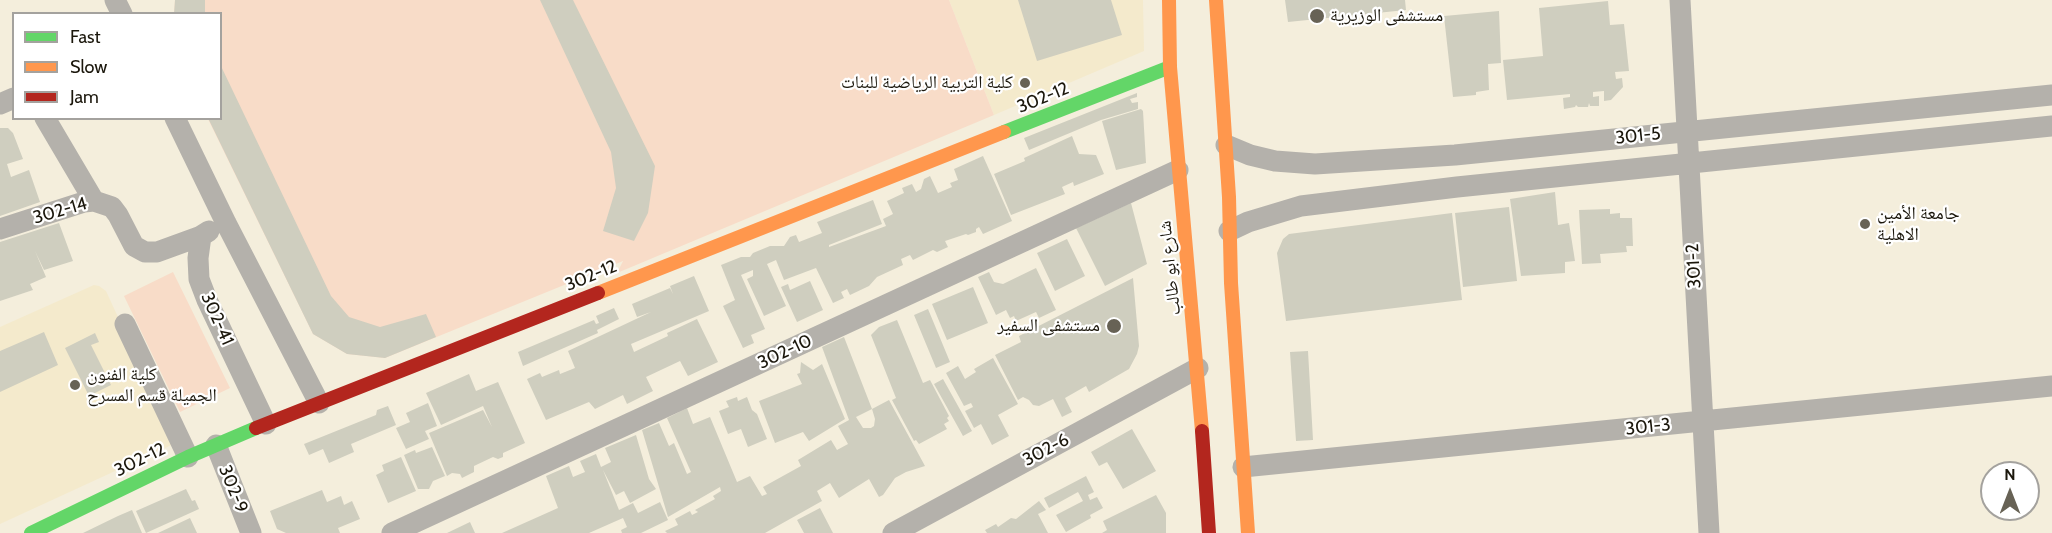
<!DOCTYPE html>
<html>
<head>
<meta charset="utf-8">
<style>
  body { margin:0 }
  #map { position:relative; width:2052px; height:533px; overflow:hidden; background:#f4eedc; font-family:Cabin,sans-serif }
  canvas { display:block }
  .legend { position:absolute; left:12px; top:12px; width:210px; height:108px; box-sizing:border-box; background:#fff; border:2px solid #a4a29e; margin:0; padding:8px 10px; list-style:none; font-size:18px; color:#1b170c }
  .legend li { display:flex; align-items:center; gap:12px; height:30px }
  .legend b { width:30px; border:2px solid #a4a29e }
  .north { position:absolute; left:1980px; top:461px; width:60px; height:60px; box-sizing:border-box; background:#fff; border:2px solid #a4a29e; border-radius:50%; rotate:0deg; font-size:16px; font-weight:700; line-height:24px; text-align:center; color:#1b170c }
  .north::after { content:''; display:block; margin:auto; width:21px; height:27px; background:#676255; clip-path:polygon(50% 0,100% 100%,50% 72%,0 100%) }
</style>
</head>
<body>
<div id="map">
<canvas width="2052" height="533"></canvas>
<ul class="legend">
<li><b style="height:8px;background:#63d668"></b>Fast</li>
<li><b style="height:8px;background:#ff974d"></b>Slow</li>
<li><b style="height:8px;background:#b3261e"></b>Jam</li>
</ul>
<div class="north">N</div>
</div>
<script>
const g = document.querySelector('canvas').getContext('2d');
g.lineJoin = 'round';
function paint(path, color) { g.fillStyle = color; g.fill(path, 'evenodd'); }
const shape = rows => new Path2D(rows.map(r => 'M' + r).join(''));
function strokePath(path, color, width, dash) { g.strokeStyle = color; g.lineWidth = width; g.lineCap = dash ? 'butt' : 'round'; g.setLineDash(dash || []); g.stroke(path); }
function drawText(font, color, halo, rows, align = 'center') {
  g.font = font + ' Cabin,"Noto Naskh Arabic",sans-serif'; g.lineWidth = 4.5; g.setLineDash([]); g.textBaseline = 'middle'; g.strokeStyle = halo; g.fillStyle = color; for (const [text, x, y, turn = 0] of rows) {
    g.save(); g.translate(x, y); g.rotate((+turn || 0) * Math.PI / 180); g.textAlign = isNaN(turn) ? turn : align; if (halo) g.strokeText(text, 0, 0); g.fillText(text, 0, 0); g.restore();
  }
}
paint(shape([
  [949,0,1143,0,1144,51,994,115],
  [94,285,99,286,106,291,176,443,0,524,0,327]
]), '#f4eacc');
paint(shape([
  [175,0,949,0,994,115,617,273,623,261,385,358,347,354,313,334,208,119,220,118,220,14,174,14],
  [173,272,230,388,180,412,124,296]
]), '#f8dcc8');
paint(shape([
  [175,0,205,0,205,14,174,14],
  [540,0,573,0,655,166,648,213,634,241,603,231,616,188,611,152],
  [1018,0,1111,0,1122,35,1037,61],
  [1285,0,1405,0,1406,10,1288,22],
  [1608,1,1610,25,1624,24,1629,71,1615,72,1616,79,1622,78,1623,87,1611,100,1604,101,1604,91,1593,92,1593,97,1599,96,1599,106,1590,106,1589,103,1588,107,1578,107,1576,105,1575,107,1564,109,1563,98,1570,97,1570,94,1507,100,1503,60,1543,56,1539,8],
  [1499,11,1501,63,1488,64,1489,90,1476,92,1476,95,1453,97,1444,16],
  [220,64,331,296,349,317,380,327,426,314,436,337,385,358,347,354,313,334,208,118,220,118],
  [1137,93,1137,97,1130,99,1132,103,1138,102,1138,109,1101,120,1029,150,1024,138],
  [1141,109,1143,111,1146,163,1116,170,1102,121],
  [0,128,8,128,13,133,23,159,7,164,11,177,29,170,40,202,0,216],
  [1072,136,1079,154,1096,155,1104,174,1074,186,1073,182,1062,187,1065,194,1011,215,994,174,1025,161,1024,158],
  [983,156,1012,221,983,234,979,227,976,229,976,232,968,235,966,234,945,241,948,247,937,252,933,250,913,260,910,255,901,259,903,265,877,277,869,286,850,295,847,289,841,292,844,298,833,303,816,268,784,280,776,260,767,264,786,306,764,316,747,279,753,276,753,270,741,275,765,329,751,335,754,343,743,348,723,306,735,300,721,265,741,257,750,257,753,253,770,246,784,246,790,237,796,235,799,242,822,233,817,222,873,200,882,224,829,245,829,247,886,226,883,219,893,214,887,201,904,193,902,188,912,184,916,192,921,189,924,179,930,176,938,193,952,187,950,183,958,180,954,169],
  [1555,192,1558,225,1569,223,1575,261,1565,262,1565,273,1521,276,1510,199],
  [1131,203,1147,264,1105,286,1076,228],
  [1509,207,1517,281,1463,287,1455,213],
  [1610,209,1610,214,1620,213,1620,218,1632,218,1633,246,1626,246,1627,252,1600,254,1601,263,1582,264,1579,210],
  [1452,213,1462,300,1286,321,1277,253,1283,239,1289,234],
  [59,223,73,261,44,270,35,251,46,277,30,284,33,290,0,301,0,242],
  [1067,239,1085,276,1055,291,1037,253],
  [1036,268,1056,310,1039,318,1036,312,1016,321,1014,316,1010,318,1006,310,996,315,978,277,989,272,994,282,1003,284],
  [694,276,709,311,631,344,634,352,668,336,667,333,697,319,718,362,688,376,680,361,646,377,653,391,627,404,623,395,595,409,589,402,546,420,527,379,540,373,542,377,559,370,560,374,575,368,568,351,651,312,637,317,632,304,670,288,673,294,670,286],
  [1133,278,1139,346,1137,354,1129,369,1089,392,1086,386,1065,398,1072,412,1062,417,1053,399,1039,406,1033,405,1029,400,1023,397,1018,400,995,355,1021,342,1019,336],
  [810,281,823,310,797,322,781,287,788,284,790,290],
  [973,287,988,323,947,340,932,304],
  [614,308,619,319,597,330,598,333,523,366,518,352,594,320,596,324,599,323,596,316],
  [928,309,950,362,936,368,914,315],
  [897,320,923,383,930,380,949,416,947,418,949,421,944,424,947,429,919,444,916,440,914,441,892,400,896,398,871,335,879,327],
  [44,332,58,365,0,392,0,351],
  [95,333,99,342,91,345,111,385,89,396,65,348],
  [844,337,872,409,889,400,925,466,906,472,895,478,883,495,879,497,869,479,839,498,830,483,817,491,822,501,765,533,667,533,665,531,678,525,675,519,690,511,692,515,698,512,695,510,715,499,713,496,721,491,720,487,668,517,642,430,659,423,669,446,674,443,687,474,691,472,667,418,687,408,693,424,710,417,737,482,750,476,762,496,767,494,763,487,801,466,798,460,831,440,837,450,848,444,838,426,849,420,822,347],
  [872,409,875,419,874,426,871,428,863,428,856,417],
  [1308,351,1313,440,1296,441,1290,352],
  [993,358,1018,404,998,415,1009,436,992,445,981,424,974,428,965,411,973,407,971,403,964,406,946,373,958,366,965,379,976,372,974,369],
  [801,362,813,370,822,364,845,419,809,441,803,432,775,443,759,401,802,384,797,374,800,373],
  [469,374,476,391,498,382,525,443,503,453,503,457,498,459,493,457,474,466,474,472,462,478,460,474,452,473,447,476,429,433,483,410,492,427,483,406,441,425,426,393],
  [943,379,972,431,963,436,934,384],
  [737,397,738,401,747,397,752,410,757,414,767,439,748,447,741,429,728,434,719,411,729,407,726,401],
  [428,403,437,426,425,431,429,439,406,449,396,428,410,422,406,413],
  [388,406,396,425,351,444,354,452,329,463,323,449,309,455,304,444,376,415,377,410],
  [1132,429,1156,471,1123,489,1107,462,1099,466,1091,452],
  [636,435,649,479,656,489,630,503,624,491,616,495,603,470,619,510,633,503,638,513,660,502,668,520,641,533,622,533,621,530,627,527,623,518,589,533,502,533,558,508,546,476,569,466,573,477,585,472,580,461,596,454,601,467,611,462,605,448],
  [432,447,445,476,433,481,429,489,418,489,404,455,415,450,416,453],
  [401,457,416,491,388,503,376,475,384,471,382,465],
  [1086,476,1094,492,1088,495,1090,500,1097,497,1103,508,1090,515,1091,518,1066,532,1056,515,1083,501,1078,492,1049,508,1044,498],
  [186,489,192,501,195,500,199,509,146,533,136,511],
  [322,490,327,502,341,496,344,505,352,501,360,519,338,528,340,533,286,533,277,529,270,511],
  [1156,495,1166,513,1166,533,1102,533,1107,530,1103,521],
  [1039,501,1046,510,1038,514,1048,533,987,533,985,530,996,524,998,527,1011,518,1016,519],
  [820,508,833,533,804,533,797,520],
  [132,510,142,533,83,533,118,516],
  [190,518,197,533,158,533],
  [470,522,475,533,447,533]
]), '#cfcebf');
strokePath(shape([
  [115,0,122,14],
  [1680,0,1709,533],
  [0,104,14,98],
  [45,118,94,201],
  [175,118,226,223,319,403],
  [1226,145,1250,155,1275,161,1315,164,1455,155,2052,95],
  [0,229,84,202,94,201,112,207,118,215,134,246,145,252,157,252,201,236],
  [209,231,201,236,198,258,199,279,207,300,266,424],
  [1229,231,1248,222,1301,206,1457,187,2052,126],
  [125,324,188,457],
  [216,445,251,533],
  [1243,467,2052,386],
  [392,533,1178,170],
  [893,533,1198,368]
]), '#b4b1ab', 21);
strokePath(shape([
  [1004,132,1170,67],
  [31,533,188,457,256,428]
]), '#63d668', 14);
strokePath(shape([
  [1169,0,1170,67,1202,431],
  [1216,0,1229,197,1231,283,1248,533],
  [598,293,1004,132]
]), '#ff974d', 14);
strokePath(shape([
  [256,428,598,293],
  [1202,431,1209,533]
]), '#b3261e', 14);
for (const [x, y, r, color] of [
  [1317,16,8,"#676255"],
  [1025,83,6,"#676255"],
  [1865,224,6,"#676255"],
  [1114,326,8,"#676255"],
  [75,385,6,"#676255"]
]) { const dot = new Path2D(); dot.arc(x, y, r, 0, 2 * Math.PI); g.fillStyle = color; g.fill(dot); strokePath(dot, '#fff', 2); }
drawText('18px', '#1b170c', '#fff', [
  ["مستشفى الوزيرية",1330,16],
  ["كلية التربية الرياضية للبنات",1013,83,"right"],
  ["جامعة الأمين",1877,214],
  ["الاهلية",1877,235],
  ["مستشفى السفير",1100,326,"right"],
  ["كلية الفنون",87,375],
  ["الجميلة قسم المسرح",87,396]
], 'left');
drawText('18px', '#1b170c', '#fff', [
  ["302-12",1043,98,-22],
  ["301-5",1638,136,-6],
  ["302-14",60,211,-16],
  ["301-2",1694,266,-93],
  ["شارع ابو طالب",1170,268,-96],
  ["302-12",591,276,-22],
  ["302-41",217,319,66],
  ["302-10",785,352,-25],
  ["301-3",1648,427,-6],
  ["302-6",1046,450,-28],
  ["302-12",140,460,-26],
  ["302-9",233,489,68]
]);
</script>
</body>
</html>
